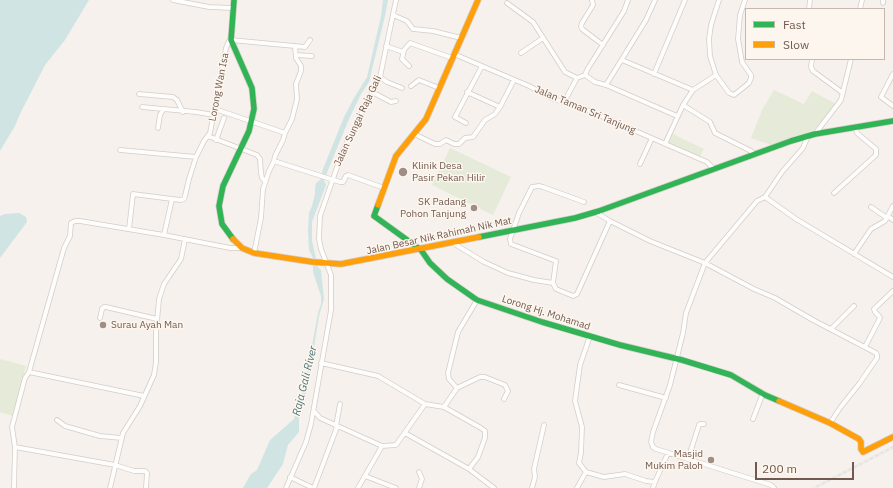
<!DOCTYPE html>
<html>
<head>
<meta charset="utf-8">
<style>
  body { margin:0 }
  #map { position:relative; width:893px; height:488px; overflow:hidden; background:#f6f1ec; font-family:"IBM Plex Sans",sans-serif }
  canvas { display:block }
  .legend { position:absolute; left:745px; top:8px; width:140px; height:52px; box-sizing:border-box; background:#fdf6ee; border:1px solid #c5b7ae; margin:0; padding:5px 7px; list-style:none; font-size:12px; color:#71594f }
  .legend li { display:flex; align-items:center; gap:8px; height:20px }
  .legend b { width:20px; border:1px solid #c5b7ae }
  .scale { position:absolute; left:755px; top:462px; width:99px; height:18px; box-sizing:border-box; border:2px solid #71594f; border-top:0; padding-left:5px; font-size:12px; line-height:14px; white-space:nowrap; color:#71594f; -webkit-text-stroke:3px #fdf6ee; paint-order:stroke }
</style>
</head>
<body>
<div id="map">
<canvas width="893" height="488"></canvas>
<ul class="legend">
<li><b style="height:5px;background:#30b455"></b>Fast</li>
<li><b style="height:5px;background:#ff9f0a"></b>Slow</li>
</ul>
<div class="scale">200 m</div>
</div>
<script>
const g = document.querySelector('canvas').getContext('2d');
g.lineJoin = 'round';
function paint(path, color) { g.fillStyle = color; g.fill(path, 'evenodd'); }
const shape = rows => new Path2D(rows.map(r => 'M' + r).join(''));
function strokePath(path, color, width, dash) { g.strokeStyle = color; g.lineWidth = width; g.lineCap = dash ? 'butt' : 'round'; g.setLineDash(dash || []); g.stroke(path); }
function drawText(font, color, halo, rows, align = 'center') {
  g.font = font + ' "IBM Plex Sans",sans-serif'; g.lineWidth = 3; g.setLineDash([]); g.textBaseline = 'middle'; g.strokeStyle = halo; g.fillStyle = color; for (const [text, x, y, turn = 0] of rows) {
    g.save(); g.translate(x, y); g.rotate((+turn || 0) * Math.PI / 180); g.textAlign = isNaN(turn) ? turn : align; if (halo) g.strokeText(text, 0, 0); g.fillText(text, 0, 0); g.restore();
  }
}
paint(shape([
  [774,90,804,104,812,91,836,104,812,132,771,145,751,138,762,110],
  [673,134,704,149,700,156,671,145,669,142],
  [450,148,511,177,493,215,432,185],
  [0,359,26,366,13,416,0,412]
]), '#e5ebd8');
paint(shape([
  [0,0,89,0,65,40,45,65,20,114,15,126,0,151],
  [383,0,388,0,385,16,369,82,361,94,349,119,324,180,326,185,312,222,312,241,318,267,321,270,324,299,319,316,308,385,299,419,299,432,288,445,283,464,267,488,243,488,251,474,257,470,270,440,294,419,305,384,318,313,321,304,321,296,313,272,313,258,309,250,308,231,309,213,312,206,315,194,315,189,316,183,321,179,323,169,344,117,354,98,367,77,381,16],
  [19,213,26,217,27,222,0,258,0,216,5,214]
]), '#d0e4e4');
const street = shape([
  [173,0,209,7,233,8],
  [592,0,593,5,582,23,581,26,582,29,603,45],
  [719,0,711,25,709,39,710,56,716,75,729,93,734,95,749,83,751,78,751,75,742,62,738,39,740,15,745,0],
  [507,3,533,22,565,72,577,78,585,75],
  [883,3,883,0],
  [809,9,810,0],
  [860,9,862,0],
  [393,15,407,21,413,29,433,31,461,38],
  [386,46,403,52],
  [521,53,543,38],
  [454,54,529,86,554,99,587,110,707,162,714,169],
  [296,55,312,56],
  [812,59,811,67,813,71,843,93],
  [622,60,693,90,716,75],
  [409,66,402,59,404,50,410,43,452,58],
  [654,74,685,0],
  [893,74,881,97,893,106],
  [585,75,595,82,606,85,677,116],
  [585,75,587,70,624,11,628,0],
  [380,77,387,82,402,88],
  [606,85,646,20,655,0],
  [411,86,419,80,439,88],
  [372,92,391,102,396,101],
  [467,92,500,107,514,80],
  [139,94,173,97,177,100,183,112],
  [564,102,577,78],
  [683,105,710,122,715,133,751,151,754,155],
  [142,107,196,112,214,115],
  [215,109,285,133],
  [466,123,455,117,482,66],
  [158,128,160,115,163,110],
  [414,134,435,144,440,144,446,140,454,144,459,144,465,138,473,137,485,120,495,114,500,107],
  [815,134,841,100,851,59],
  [208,136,257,155,260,159,261,173,262,178,265,181],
  [216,140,224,118],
  [665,144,683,105,693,90],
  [120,150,196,157],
  [274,161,340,182,343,182,346,176,348,175,384,188],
  [640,164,652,138],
  [834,193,876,155,876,149,857,133,855,127],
  [765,197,796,219,893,277],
  [172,199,164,235,230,248,242,248],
  [584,202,543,187,539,186,532,187,519,213,510,239,511,244,556,261,553,283,556,289,573,296,577,294,610,221],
  [871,207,887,218],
  [595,212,610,221,650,241,705,263,754,289,775,298,813,320,876,353,877,355,877,358,859,384,840,408,830,423],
  [888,216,893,220],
  [129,229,133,194,172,199,181,200,184,199,185,196,189,179,196,157,204,141,210,133,226,48,229,41,231,40,305,47,310,40],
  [453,243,484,262,508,273,534,280,553,283],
  [254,253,261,218,263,189,269,171,274,161,275,156,283,140,285,133,292,119,297,99,296,84,301,71,301,66,296,58,295,46],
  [854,254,871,229,885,221,893,206],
  [100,318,102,309,104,307,106,307,157,319],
  [831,329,854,306],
  [865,347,880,318,879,316,875,312,874,309,893,291],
  [321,363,378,376,425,404],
  [29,372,144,396],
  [619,385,666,398],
  [457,388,480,377,485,377,505,385,508,391,504,399],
  [444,407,481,428,485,431,485,438,478,457,469,469],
  [314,411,320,418,382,446,396,445,425,404,444,407,457,388,449,379,448,373,458,332,477,300],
  [753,419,763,393],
  [57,420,65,426,100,436,122,438],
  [336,426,340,404],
  [405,433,469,469,494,488],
  [15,447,115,465,134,471,145,471,147,473,146,488],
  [688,459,699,425,700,424,704,424],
  [586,472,579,463,581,453,582,427,575,401,580,365,590,336],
  [365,476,396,488],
  [290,477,313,488],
  [14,488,15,447,12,427,25,378,29,372,64,248,70,236,71,223,75,221,80,221,164,235],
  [110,488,123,433,140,406,154,375,156,362,156,333,159,299,164,284,181,259,185,239],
  [286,488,306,442,311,424,331,310,331,275,321,249,319,239,320,216,343,150,380,77,396,0],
  [314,488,337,427],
  [358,488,382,446],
  [419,488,422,479,419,472],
  [532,488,535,477,534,469,544,425],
  [577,488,586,472,604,477,625,474,646,481,655,482],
  [653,488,655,482,668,453],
  [774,488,771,485,656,449,653,447,651,442,653,432,670,385,683,333,686,313,705,263,757,201,765,197,782,172,803,148,808,136]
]);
const fast = shape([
  [378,205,374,216,421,250,430,263,447,279,477,300,542,322,620,345,682,360,731,375,765,395,779,401],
  [479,237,575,218,599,211,791,141,815,134,893,121],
  [233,239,222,224,219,206,223,186,249,131,254,109,252,88,231,40,234,0]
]);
const slow = shape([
  [378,205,396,156,426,119,478,0],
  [233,239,242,248,254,253,313,262,341,264,479,237],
  [779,401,830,423,859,439,861,442,861,449,863,452,893,437]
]);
strokePath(street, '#d3cdc8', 5.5);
strokePath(fast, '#d5cec9', 7);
strokePath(slow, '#d5cec9', 7);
strokePath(street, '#fefdfc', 4);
strokePath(fast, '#30b455', 5.5);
strokePath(slow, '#ff9f0a', 5.5);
const rail = shape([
  [814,488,893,447]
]);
strokePath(rail, '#e4e3e4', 2.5);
strokePath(rail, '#fdf6ee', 1, [3]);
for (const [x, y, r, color] of [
  [403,172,5,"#a08e86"],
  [474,208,4,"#a08e86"],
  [103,325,4,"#a08e86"],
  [711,460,4,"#a08e86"]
]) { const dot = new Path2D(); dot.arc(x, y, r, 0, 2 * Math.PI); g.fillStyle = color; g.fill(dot); strokePath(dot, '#fdf6ee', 1.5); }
drawText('10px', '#71594f', '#fdf6ee', [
  ["Lorong Wan Isa",219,87,-79],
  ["Jalan Taman Sri Tanjung",585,110,23],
  ["Jalan Sungai Raja Gali",358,121,-65],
  ["Jalan Besar Nik Rahimah Nik Mat",439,236,-12],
  ["Lorong Hj. Mohamad",546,313,18]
]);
drawText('10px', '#71594f', '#fdf6ee', [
  ["Klinik Desa",412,166],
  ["Pasir Pekan Hilir",412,178],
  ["SK Padang",466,202,"right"],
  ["Pohon Tanjung",466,214,"right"],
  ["Surau Ayah Man",111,325],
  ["Masjid",703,454,"right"],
  ["Mukim Paloh",703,466,"right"]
], 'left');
drawText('italic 11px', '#48767b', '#fdf6ee', [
  ["Raja Gali River",305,381,-76]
]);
</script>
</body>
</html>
